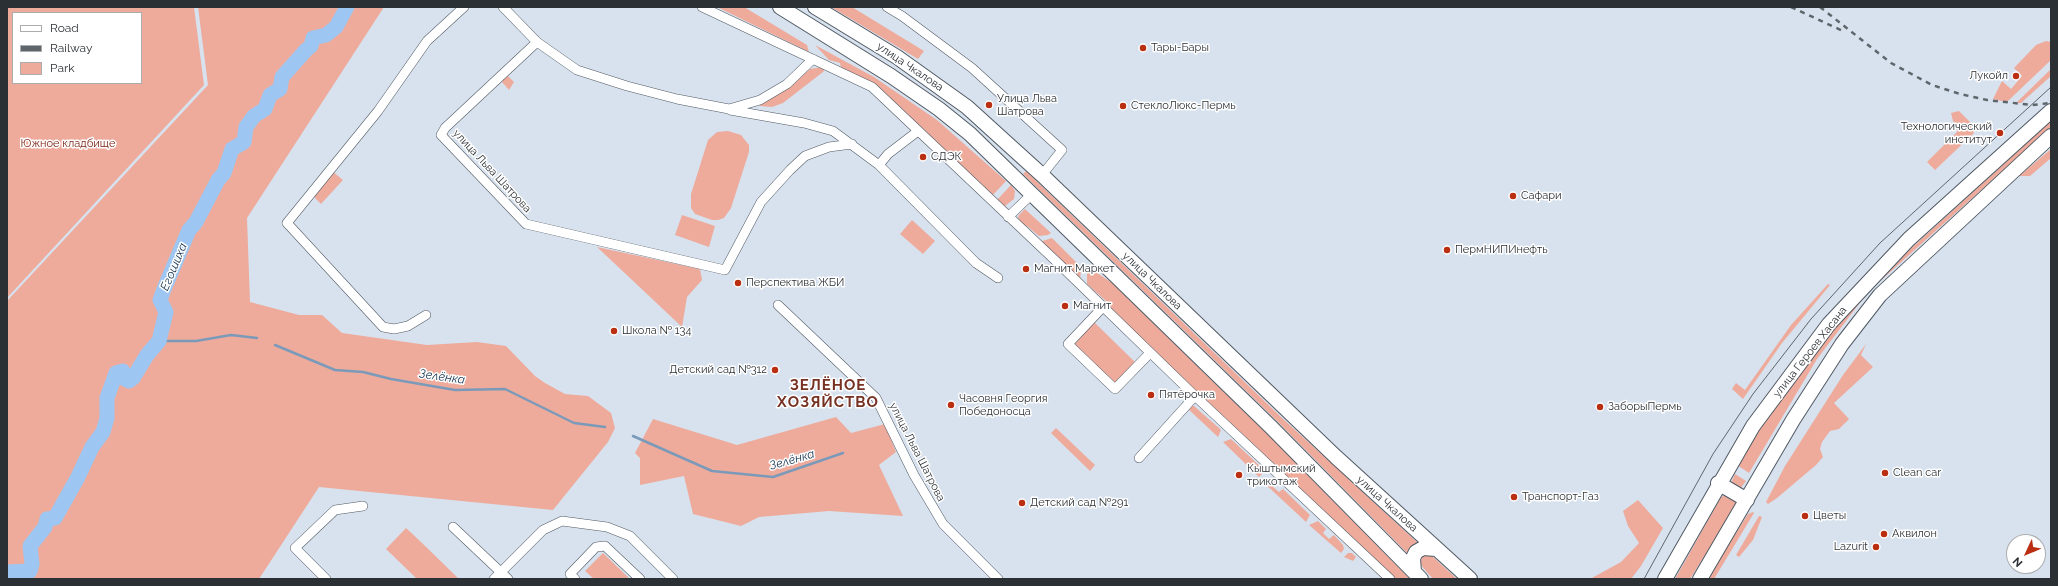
<!DOCTYPE html>
<html>
<head>
<meta charset="utf-8">
<style>
  body { margin:0 }
  #map { position:relative; width:2058px; height:586px; overflow:hidden; background:#d7e2ee; font-family:Raleway,sans-serif }
  canvas { display:block }
  .frame { position:absolute; inset:0; border:8px solid #2b3034; pointer-events:none }
  .legend { position:absolute; left:12px; top:12px; width:130px; height:72px; box-sizing:border-box; background:#fff; border:1px solid #aaacae; margin:0; padding:5px 7px; list-style:none; font-size:12px; color:#2b3034 }
  .legend li { display:flex; align-items:center; gap:8px; height:20px }
  .legend b { width:20px; border:1px solid #aaacae }
  .north { position:absolute; left:2006px; top:534px; width:40px; height:40px; box-sizing:border-box; background:#fff; border:1px solid #aaacae; border-radius:50%; rotate:226deg; font-size:11px; font-weight:700; line-height:16px; text-align:center; color:#2b3034 }
  .north::after { content:''; display:block; margin:auto; width:14px; height:18px; background:#ba2f12; clip-path:polygon(50% 0,100% 100%,50% 72%,0 100%) }
</style>
</head>
<body>
<div id="map">
<canvas width="2058" height="586"></canvas>
<div class="frame"></div>
<ul class="legend">
<li><b style="height:5px;background:#fff"></b>Road</li>
<li><b style="height:5px;background:#5e656b"></b>Railway</li>
<li><b style="height:11px;background:#eeab9c"></b>Park</li>
</ul>
<div class="north">N</div>
</div>
<script>
const g = document.querySelector('canvas').getContext('2d');
g.lineJoin = 'round';
function paint(path, color) { g.fillStyle = color; g.fill(path, 'evenodd'); }
const shape = rows => new Path2D(rows.map(r => 'M' + r).join(''));
function strokePath(path, color, width, dash) { g.strokeStyle = color; g.lineWidth = width; g.lineCap = dash ? 'butt' : 'round'; g.setLineDash(dash || []); g.stroke(path); }
function drawText(font, color, halo, rows, align = 'center') {
  g.font = font + ' Raleway,sans-serif'; g.lineWidth = 3; g.setLineDash([]); g.textBaseline = 'middle'; g.strokeStyle = halo; g.fillStyle = color; for (const [text, x, y, turn = 0] of rows) {
    g.save(); g.translate(x, y); g.rotate((+turn || 0) * Math.PI / 180); g.textAlign = isNaN(turn) ? turn : align; if (halo) g.strokeText(text, 0, 0); g.fillText(text, 0, 0); g.restore();
  }
}
paint(shape([
  [7,7,194,7,204,85,7,298],
  [13,13,141,13,141,83,13,83],
  [198,7,384,7,247,218,250,302,299,315,322,315,342,333,427,345,477,342,506,346,535,376,545,383,565,394,588,396,611,413,615,428,608,442,553,510,319,487,259,579,7,579,7,301,208,85],
  [717,7,744,7,807,45,809,52],
  [831,7,852,7,924,51,918,59],
  [2046,41,2051,42,2051,60,2009,100,2006,102,1993,99,2002,81,2011,89,2022,76,2014,68,2036,45],
  [815,45,874,77,937,120,1006,181,992,196,882,91,841,68,840,63,829,60],
  [822,67,825,69,823,72,783,103,772,107,759,106,794,83,810,69],
  [2051,69,2051,76,2021,103,2016,103],
  [507,75,514,82,509,90,502,82],
  [1959,111,1976,128,1973,134,1935,170,1927,162,1957,132,1958,126,1953,121,1951,113],
  [2051,121,2051,127,1878,283,1862,300,1817,359,1749,473,1737,465,1754,436,1820,345,1872,284],
  [728,131,741,135,749,145,749,152,731,208,724,218,718,220,712,220,695,214,691,208,691,194,708,140,717,132],
  [2051,149,2051,158,2030,176,2019,176],
  [332,171,343,180,321,204,312,195],
  [1026,171,1281,417,1418,543,1407,553,1277,421,1023,174],
  [1011,185,1015,191,1014,199,1005,206,1000,205,996,201],
  [1025,209,1051,233,1048,235,1039,236,1027,226,1025,228,1019,220,1018,216],
  [682,215,715,226,709,247,675,235],
  [912,220,935,241,923,254,900,234],
  [1052,238,1081,267,1080,283,1039,242],
  [597,247,700,269,702,280,687,297,682,327],
  [1090,268,1112,283,1265,432,1410,579,1393,579,1104,305,1107,302,1087,284,1087,271],
  [1828,284,1830,285,1782,343,1743,399,1732,389,1736,383,1745,390,1791,325],
  [1094,322,1136,363,1115,386,1072,345],
  [1866,344,1861,355,1873,367,1834,403,1849,419,1839,429,1830,431,1822,442,1820,449,1823,457,1816,465,1777,498,1768,504,1766,502,1785,466,1843,375],
  [1190,406,1194,406,1219,428,1221,430,1218,437,1187,408],
  [836,417,851,433,885,424,896,452,879,465,903,516,829,511,759,517,741,526,693,514,684,476,640,485,640,458,635,453,653,419,737,445],
  [1056,428,1095,465,1090,471,1051,433],
  [1231,439,1262,468,1262,474,1259,477,1223,442],
  [1735,474,1746,481,1740,489,1731,483],
  [1267,479,1273,479,1275,482,1272,486,1279,492,1283,489,1310,515,1306,522,1263,482],
  [1726,495,1735,501,1736,506,1690,579,1675,579,1721,497],
  [1638,500,1663,528,1641,566,1631,579,1590,579,1621,562,1639,543,1628,526,1623,511],
  [1753,512,1754,513,1714,579,1707,579,1748,514],
  [1759,516,1762,517,1753,540,1739,557,1736,555],
  [1318,521,1326,529,1323,533,1329,539,1334,535,1343,545,1344,549,1341,553,1309,525],
  [406,528,421,542,459,579,417,579,386,549],
  [603,553,630,579,594,579,585,571],
  [1348,553,1352,553,1356,557,1353,561,1344,557],
  [1424,555,1431,555,1457,579,1433,579,1419,563]
]), '#eeab9c');
strokePath(shape([
  [159,341,196,341,231,335,257,338],
  [275,345,335,370,363,372,391,379,455,390,505,389,574,423,605,427],
  [633,436,712,471,773,477,843,453]
]), '#7b9ab9', 2.5);
strokePath(shape([
  [7,572,30,571,32,564,30,546,45,527,47,519,55,518,78,477,92,447,103,432,107,418,107,398,116,373,123,371,125,379,129,381,133,378,147,355,159,341,166,312,160,300,164,289,189,230,196,222,218,180,224,173,232,149,244,142,246,127,254,116,265,109,270,95,280,89,282,77,306,50,311,46,313,38,326,35,336,27,347,7]
]), '#9dc7f2', 15);
const minor = shape([
  [503,7,537,42,577,70,627,86,677,99,729,109,760,100,787,84,813,59],
  [702,7,872,87,1059,264,1195,396,1390,579],
  [887,7,902,16,972,68,1062,150,1042,175],
  [537,42,445,128,441,135,526,224,725,270,761,202,790,170,805,156,829,147,852,144],
  [730,110,804,123,833,131,879,165,976,263,998,278],
  [879,165,888,154,918,131],
  [1008,217,1032,194],
  [778,305,876,398,914,475,943,524,998,579],
  [1103,307,1068,344,1115,389,1150,353],
  [426,315,408,326,394,329,383,327,287,223,378,111,427,41,464,7],
  [1139,458,1195,396],
  [453,527,508,579],
  [326,579,295,548,335,510,363,506],
  [494,579,543,530,562,521,607,527,630,536,673,579],
  [575,579,570,574,596,547,605,546,640,579]
]);
const primary = shape([
  [780,7,891,76,939,109,970,134,1271,427,1421,579],
  [815,7,897,57,967,107,1042,175,1336,457,1470,579],
  [1718,483,1747,500],
  [1414,572,1413,558,1416,552,1423,548,1436,549],
  [1665,579,1753,426,1829,324,1909,239,2051,111],
  [1700,579,1793,420,1842,344,1880,295,2051,136]
]);
strokePath(minor, '#505963', 10);
strokePath(primary, '#505963', 16);
strokePath(minor, '#fff', 9);
strokePath(primary, '#fff', 14);
strokePath(shape([
  [1644,579,1713,454,1753,394,1811,319,1880,243,2051,87]
]), '#5e656b', 1);
strokePath(shape([
  [1791,7,1843,31],
  [1820,7,1891,63,1932,85,1960,94,1987,100,2032,105,2051,103]
]), '#5e656b', 2.5, [5, 5]);
for (const [x, y, r, color] of [
  [1143,48,4,"#ba2f12"],
  [2016,76,4,"#ba2f12"],
  [989,105,4,"#ba2f12"],
  [1123,106,4,"#ba2f12"],
  [2000,133,4,"#ba2f12"],
  [923,157,4,"#ba2f12"],
  [1513,196,4,"#ba2f12"],
  [1447,250,4,"#ba2f12"],
  [1026,269,4,"#ba2f12"],
  [738,283,4,"#ba2f12"],
  [1065,306,4,"#ba2f12"],
  [614,331,4,"#ba2f12"],
  [775,370,4,"#ba2f12"],
  [1151,395,4,"#ba2f12"],
  [951,405,4,"#ba2f12"],
  [1600,407,4,"#ba2f12"],
  [1885,473,4,"#ba2f12"],
  [1239,475,4,"#ba2f12"],
  [1514,497,4,"#ba2f12"],
  [1022,503,4,"#ba2f12"],
  [1805,516,4,"#ba2f12"],
  [1884,534,4,"#ba2f12"],
  [1876,547,4,"#ba2f12"]
]) { const dot = new Path2D(); dot.arc(x, y, r, 0, 2 * Math.PI); g.fillStyle = color; g.fill(dot); strokePath(dot, '#fff', 1.5); }
drawText('11px', '#2b3034', '#fff', [
  ["Тары-Бары",1151,48],
  ["Лукойл",2008,76,"right"],
  ["Улица Льва",997,99],
  ["Шатрова",997,112],
  ["СтеклоЛюкс-Пермь",1131,106],
  ["Технологический",1992,127,"right"],
  ["институт",1992,140,"right"],
  ["СДЭК",931,157],
  ["Сафари",1521,196],
  ["ПермНИПИнефть",1455,250],
  ["Магнит Маркет",1034,269],
  ["Перспектива ЖБИ",746,283],
  ["Магнит",1073,306],
  ["Школа № 134",622,331],
  ["Детский сад №312",767,370,"right"],
  ["Пятёрочка",1159,395],
  ["Часовня Георгия",959,399],
  ["Победоносца",959,412],
  ["ЗаборыПермь",1608,407],
  ["Кыштымский",1247,469],
  ["трикотаж",1247,482],
  ["Clean car",1893,473],
  ["Транспорт-Газ",1522,497],
  ["Детский сад №291",1030,503],
  ["Цветы",1813,516],
  ["Аквилон",1892,534],
  ["Lazurit",1868,547,"right"]
], 'left');
drawText('11px', '#2b3034', '#fff', [
  ["улица Чкалова",910,67,34],
  ["улица Льва Шатрова",492,171,47],
  ["улица Чкалова",1152,281,44],
  ["улица Героев Хасана",1810,352,-52],
  ["улица Льва Шатрова",917,452,63],
  ["улица Чкалова",1387,504,42]
]);
drawText('11px', '#7b2413', '#fff', [
  ["Южное кладбище",68,144]
]);
drawText('italic 12px', '#13314d', '#fff', [
  ["Егошиха",174,267,-67],
  ["Зелёнка",442,377,8],
  ["Зелёнка",792,460,-16]
]);
g.letterSpacing = '1px';
drawText('bold 15px', '#763123', '#fff', [
  ["ЗЕЛЁНОЕ",828,385],
  ["ХОЗЯЙСТВО",828,402]
]);
g.letterSpacing = '0px';
</script>
</body>
</html>
